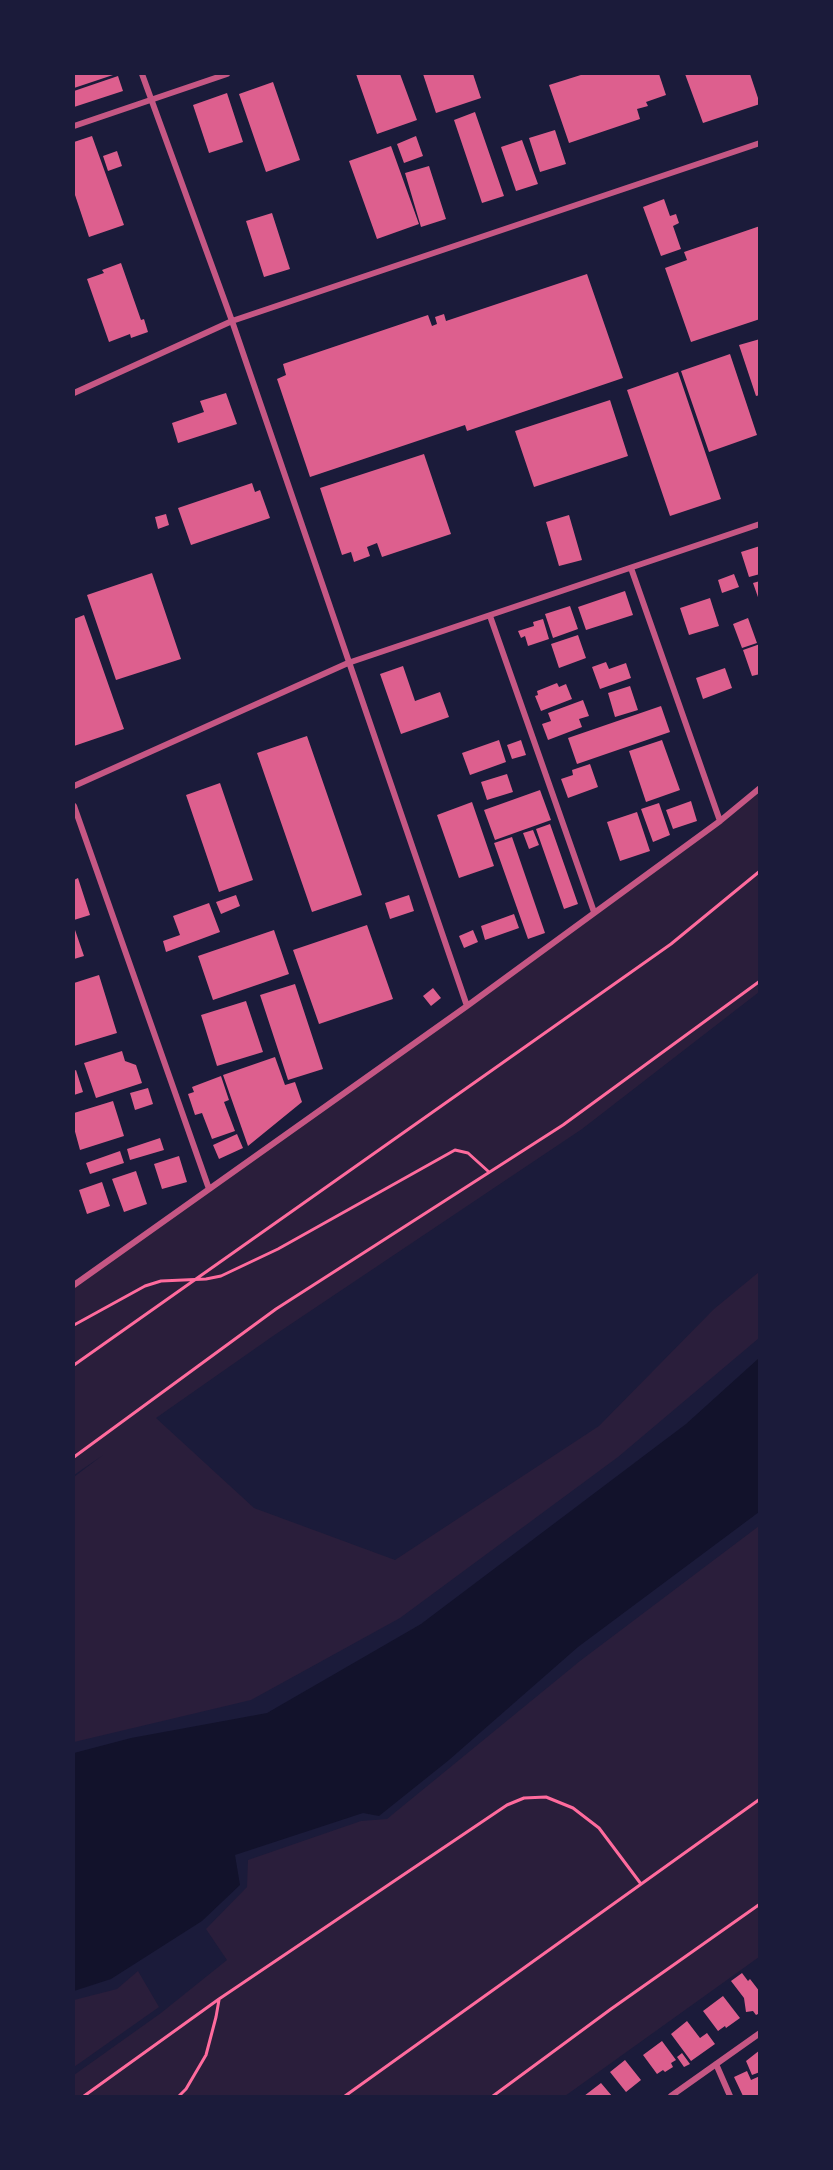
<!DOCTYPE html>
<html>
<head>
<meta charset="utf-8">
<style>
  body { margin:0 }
  #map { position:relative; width:833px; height:2170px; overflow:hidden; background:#1b1b3a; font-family:Figtree,sans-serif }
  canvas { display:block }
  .frame { position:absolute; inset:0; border:75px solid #1b1b3a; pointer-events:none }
</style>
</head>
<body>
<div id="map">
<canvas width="833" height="2170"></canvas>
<div class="frame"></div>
</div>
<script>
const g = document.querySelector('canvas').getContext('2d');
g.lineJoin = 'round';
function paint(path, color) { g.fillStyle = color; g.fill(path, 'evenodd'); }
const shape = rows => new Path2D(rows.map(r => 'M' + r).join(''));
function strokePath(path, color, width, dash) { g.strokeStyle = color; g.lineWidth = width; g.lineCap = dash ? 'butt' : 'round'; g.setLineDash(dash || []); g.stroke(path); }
paint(shape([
  [759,788,759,992,582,1129,273,1336,156,1418,254,1508,395,1560,599,1426,714,1309,759,1272,759,1338,618,1457,400,1618,251,1700,74,1742,74,1477,103,1455,74,1475,74,1285,467,1006],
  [759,1526,759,1957,565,2096,74,2096,74,2075,161,2013,227,1960,206,1929,247,1887,248,1860,361,1821,387,1819,580,1661],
  [138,1971,159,2007,74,2067,74,2000,117,1989]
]), '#2a1e3b');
paint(shape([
  [759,1358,759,1512,578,1647,449,1760,379,1816,363,1813,235,1855,240,1885,202,1921,111,1979,74,1991,74,1753,131,1738,267,1713,421,1624,686,1424]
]), '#12122b');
paint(shape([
  [74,74,116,74,74,88],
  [356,74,400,74,417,120,377,134],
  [423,74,473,74,481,98,436,113],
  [584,74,659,74,666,95,646,102,648,106,637,109,640,119,569,143,549,85],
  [685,74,750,74,760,104,703,123],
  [118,76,123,91,74,107,74,91],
  [273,82,300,160,266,172,239,94],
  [227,93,243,142,209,153,193,105],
  [475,112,504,196,482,203,454,120],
  [555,130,566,164,540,172,529,138],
  [92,136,124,225,89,237,74,192,74,142],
  [416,136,423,156,404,163,397,144],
  [522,140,538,184,516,191,501,147],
  [391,146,419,224,377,239,349,161],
  [117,151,122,166,108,171,103,156],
  [429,166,446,219,421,227,405,173],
  [664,199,670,216,676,214,679,223,673,226,681,249,661,256,643,207],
  [272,213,290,269,264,277,246,221],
  [760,226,760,319,691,342,665,268,687,260,684,252],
  [121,263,141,320,144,319,148,332,131,338,130,334,109,342,87,279,104,273,102,270],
  [587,274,623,378,467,431,465,425,310,477,277,379,286,375,283,364,428,315,432,326,437,324,435,317,444,314,446,321],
  [760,339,760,395,756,396,739,345],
  [730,354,757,435,709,452,681,371],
  [678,372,721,499,670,516,627,390],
  [226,393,237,424,178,443,172,423,204,412,200,401],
  [610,400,628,456,534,487,515,431],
  [424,454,451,534,382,557,377,543,367,547,370,556,354,562,351,552,342,555,320,488],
  [252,483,255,492,260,490,270,518,191,545,178,508],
  [166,514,169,525,158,529,155,517],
  [569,515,582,560,559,566,546,522],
  [760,546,760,574,749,577,741,552],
  [152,573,181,659,116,680,87,595],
  [734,574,739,587,722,593,718,580],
  [760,581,760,600,759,600,753,583],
  [625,591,633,615,586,630,578,607],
  [710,598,719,626,689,635,680,608],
  [570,606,578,629,553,638,545,614],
  [84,615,124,729,74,746,74,619],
  [748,618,757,643,742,648,733,624],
  [543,619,549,639,528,646,525,636,521,638,518,631,534,626,533,622],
  [578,635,586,658,559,668,551,644],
  [760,644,760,674,752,676,743,650],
  [606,662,609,669,626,663,631,678,600,689,592,667],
  [403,666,415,701,440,692,449,717,401,734,380,674],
  [725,668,732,688,703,699,696,678],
  [557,683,559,687,566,684,572,699,541,711,535,696,538,695,537,691],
  [630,686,638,710,615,717,608,693],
  [583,700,589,716,579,719,582,727,548,740,542,724,551,721,548,713],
  [661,706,670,732,577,764,568,738],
  [307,736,362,895,312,912,257,753],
  [499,740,506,762,470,775,462,753],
  [521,740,526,755,512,759,507,745],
  [662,740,680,790,646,802,629,751],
  [590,764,598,787,568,798,561,779,573,775,572,770],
  [507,774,513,792,487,800,481,782],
  [220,783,253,880,219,892,186,795],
  [540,790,551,820,495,840,484,810],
  [691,801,697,821,673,829,666,810],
  [472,802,494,866,459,878,437,815],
  [659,803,670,835,653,842,641,809],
  [637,812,650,851,620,861,607,822],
  [550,824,578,904,564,909,536,829],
  [533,830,539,845,529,849,523,833],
  [512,837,545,933,528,939,494,843],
  [78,878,90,915,74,920,74,880],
  [236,895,240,906,221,914,216,902],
  [409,895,414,911,390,919,385,903],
  [209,903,220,932,166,952,163,941,180,935,173,916],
  [514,914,519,928,485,940,481,926],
  [367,925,393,999,319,1024,293,950],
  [74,927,84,956,74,959],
  [274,930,289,974,213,1000,198,956],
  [473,930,478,942,464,948,459,936],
  [99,975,117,1033,74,1046,74,983],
  [295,984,323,1069,288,1080,260,995],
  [433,988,441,998,431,1006,423,996],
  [246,1001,263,1052,217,1066,201,1015],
  [122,1051,125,1061,136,1065,142,1083,96,1098,84,1063],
  [275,1057,285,1085,295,1082,302,1102,248,1146,223,1075],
  [76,1070,83,1092,74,1095,74,1071],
  [221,1076,229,1100,224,1102,235,1131,212,1139,202,1113,195,1115,188,1094,194,1092,192,1087],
  [148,1088,153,1104,135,1110,130,1093],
  [113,1101,124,1136,80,1150,74,1128,74,1113],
  [237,1134,243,1148,219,1159,213,1145],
  [160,1138,164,1150,130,1160,127,1149],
  [120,1151,124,1163,90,1174,86,1163],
  [179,1156,187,1182,162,1189,154,1164],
  [136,1171,147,1204,124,1212,112,1179],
  [102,1182,110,1206,87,1214,79,1190],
  [742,1973,748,1981,750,1979,760,1992,760,2013,756,2015,753,2011,746,2012,744,1998,731,1981],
  [723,1996,740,2018,726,2028,725,2026,718,2031,703,2011],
  [687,2021,700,2038,707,2033,715,2044,691,2061,671,2034],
  [662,2041,676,2060,671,2063,673,2067,665,2072,663,2070,657,2074,643,2055],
  [760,2050,760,2072,752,2075,746,2061],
  [682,2053,690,2064,684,2067,677,2057],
  [625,2060,641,2080,626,2092,610,2072],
  [747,2071,751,2080,760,2076,760,2096,743,2096,734,2077],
  [601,2083,612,2096,584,2096]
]), '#dd5f8e');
strokePath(shape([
  [74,1325,145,1286,161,1281,206,1279,221,1276,278,1249,455,1150,468,1153,489,1172],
  [74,1365,671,944,760,871],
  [74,1457,276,1309,563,1125,760,981],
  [84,2096,219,1999,507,1805,524,1798,546,1797,573,1808,599,1828,641,1884],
  [179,2096,186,2089,206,2055,216,2017,219,2000],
  [345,2096,760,1799],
  [493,2096,611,2009,760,1904]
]), '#ff6b9d', 3);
strokePath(shape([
  [142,74,232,321,467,1006],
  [74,126,227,74],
  [74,393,232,321,760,143],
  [631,568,720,821],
  [490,616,594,912],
  [74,786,348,663,760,524],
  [74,806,209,1189],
  [74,1285,467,1006,720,821,760,788],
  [716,2064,730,2096],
  [671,2096,760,2033]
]), '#c65784', 6);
</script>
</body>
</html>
